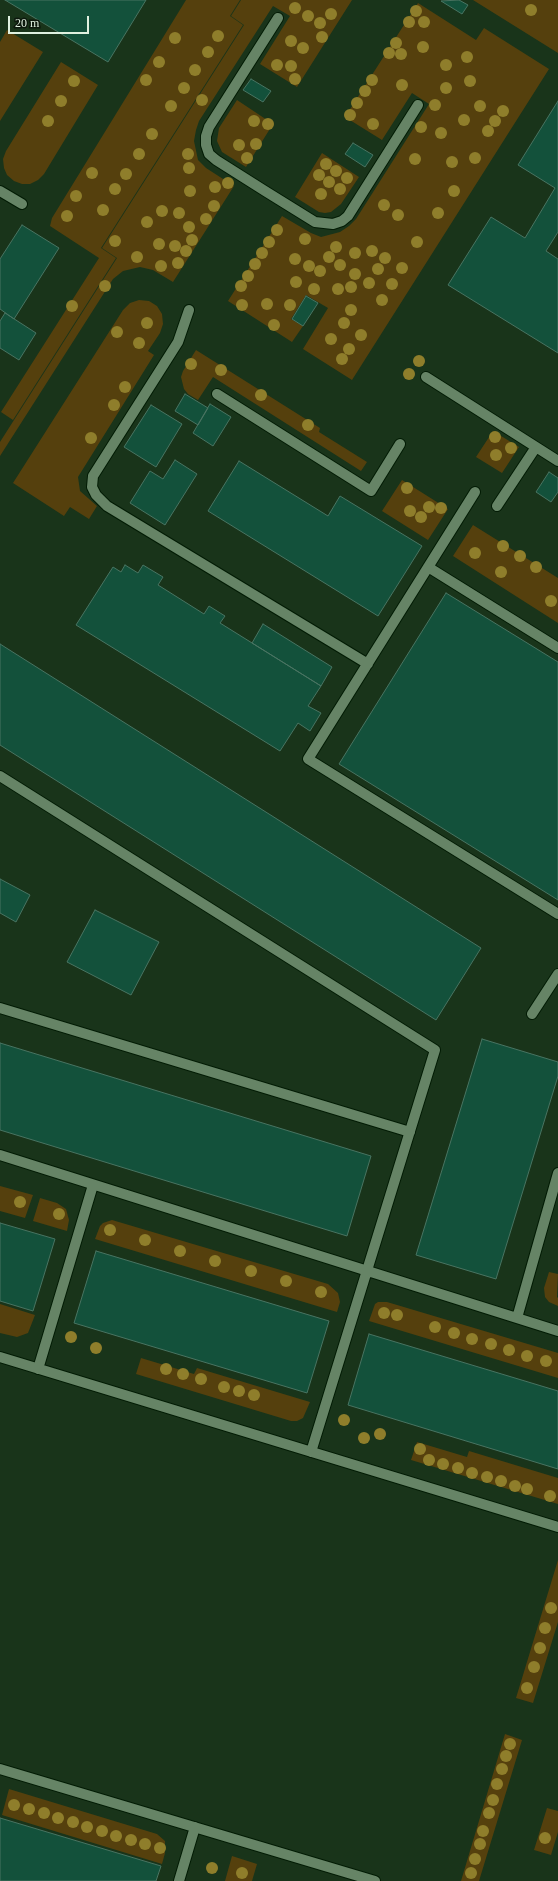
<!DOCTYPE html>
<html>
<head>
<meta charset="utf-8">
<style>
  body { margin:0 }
  #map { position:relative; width:558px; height:1881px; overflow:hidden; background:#19341a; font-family:"Times New Roman",serif }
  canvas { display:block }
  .scale { position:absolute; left:8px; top:16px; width:81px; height:18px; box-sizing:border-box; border:2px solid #e0f1e0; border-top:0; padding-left:5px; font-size:12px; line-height:14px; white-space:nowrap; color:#e0f1e0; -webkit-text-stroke:3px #0d180d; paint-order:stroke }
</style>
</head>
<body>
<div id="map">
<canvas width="558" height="1881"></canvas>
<div class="scale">20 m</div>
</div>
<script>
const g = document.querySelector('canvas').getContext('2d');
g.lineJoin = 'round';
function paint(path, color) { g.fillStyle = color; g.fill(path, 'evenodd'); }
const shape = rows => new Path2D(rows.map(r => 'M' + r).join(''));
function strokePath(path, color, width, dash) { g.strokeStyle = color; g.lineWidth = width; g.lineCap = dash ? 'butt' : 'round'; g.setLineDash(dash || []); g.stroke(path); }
paint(shape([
  [186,0,240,0,230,16,243,25,101,248,116,258,13,420,1,412,99,258,50,226,52,218],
  [241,0,352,0,297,87,260,64,290,16,273,6,199,121,196,130,194,141,198,160,206,168,234,186,173,282,153,270,140,267,123,271,113,279,0,456,0,442,117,258,102,248,244,25,231,16],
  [473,0,558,0,558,53],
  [418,3,476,40,484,28,549,69,352,380,303,349,328,308,306,295,291,319,303,326,292,342,228,301,282,216,311,233,321,237,340,232,349,226,356,219,429,104,412,93,382,140,345,117],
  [7,30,43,52,0,121,0,42],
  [61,62,98,85,44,174,38,180,30,184,22,184,14,181,7,175,4,168,3,159,6,151],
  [237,100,273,124,246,167,222,152,217,141,219,128],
  [322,153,359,177,341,204,331,212,325,213,319,212,295,197],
  [139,300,149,301,157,306,162,314,163,324,160,333,148,351,154,355,78,477,80,491,97,506,89,519,70,507,64,516,13,483,123,310,130,303],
  [196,350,320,428,319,432,367,462,361,471,213,377,198,400,188,394,184,389,181,377,183,371],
  [493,431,519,447,502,473,476,457],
  [402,480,448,509,428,540,382,511],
  [473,525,558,578,558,623,453,556],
  [0,1186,33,1195,25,1218,0,1211],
  [40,1198,57,1203,66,1209,69,1220,67,1231,33,1221],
  [112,1220,328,1284,338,1293,340,1302,337,1312,95,1239,100,1226,103,1223],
  [549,1272,558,1274,557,1297,558,1298,558,1306,549,1302,545,1297,544,1288],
  [378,1302,387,1302,558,1353,558,1378,369,1321,375,1304],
  [0,1304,35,1315,28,1333,17,1337,0,1333],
  [141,1358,194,1374,197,1368,310,1402,303,1418,297,1421,291,1421,136,1374],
  [417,1442,467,1457,469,1451,558,1478,558,1504,411,1460],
  [558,1560,558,1622,533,1703,516,1698],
  [505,1734,522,1740,479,1881,461,1881],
  [9,1789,157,1834,165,1841,165,1853,162,1864,2,1815],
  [547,1808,558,1811,558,1832,551,1855,534,1850],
  [232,1856,257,1864,252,1881,225,1881]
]), '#55400d');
const building = shape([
  [5,0,146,0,108,62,5,0],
  [459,0,468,5,462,14,441,1,459,0],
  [251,79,271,91,263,102,243,90,251,79],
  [558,101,558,232,546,251,558,259,558,353,448,285,491,217,525,238,555,188,518,165,558,101],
  [353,143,373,155,365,167,345,154,353,143],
  [22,225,59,248,14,319,0,309,0,259,22,225],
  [306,296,318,303,303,326,292,319,306,296],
  [5,313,36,333,19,360,0,348,0,321,5,313],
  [185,394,208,408,198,425,175,411,185,394],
  [210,404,231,417,213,446,193,433,210,404],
  [151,405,182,424,156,467,124,447,151,405],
  [175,460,197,474,165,525,130,503,150,471,163,479,175,460],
  [239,461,328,516,340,496,422,546,378,616,208,511,239,461],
  [549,472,558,478,558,492,551,502,536,492,549,472],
  [125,565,138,573,143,565,163,577,158,585,204,614,209,606,225,616,220,623,321,686,308,706,321,713,310,731,298,723,280,751,76,625,113,567,121,572,125,565],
  [446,593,558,662,558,900,339,764,446,593],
  [263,624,332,667,321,686,252,643,263,624],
  [0,644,481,948,436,1020,0,745,0,644],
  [0,879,30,895,16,922,0,913,0,879],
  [95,910,159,942,131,995,67,962,95,910],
  [482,1039,558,1062,558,1076,496,1279,416,1255,482,1039],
  [0,1043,371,1156,347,1236,0,1130,0,1043],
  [0,1223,55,1239,33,1311,0,1301,0,1223],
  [96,1251,329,1321,307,1393,74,1323,96,1251],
  [369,1334,558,1391,558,1469,348,1405,369,1334],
  [0,1818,161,1866,156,1881,0,1881,0,1818]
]);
paint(building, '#13513b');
strokePath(building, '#497462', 1);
const service = shape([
  [278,18,209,127,206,136,206,145,209,154,216,160,265,191,315,222,333,224,342,221,348,216,418,105],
  [0,191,22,204],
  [189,310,178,342,93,476,92,487,96,495,107,506,368,664],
  [426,377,558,461],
  [217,394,371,491,400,444],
  [475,492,308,759,558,914],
  [497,506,536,447],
  [428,567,558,648],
  [0,776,435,1050,311,1452],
  [0,1008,410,1132],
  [532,1014,558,974],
  [0,1155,558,1331],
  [517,1318,558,1173],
  [0,1357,558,1527],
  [38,1369,93,1185],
  [0,1769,375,1881],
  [179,1881,195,1827]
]);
strokePath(service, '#021b04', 12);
strokePath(service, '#668466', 10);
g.fillStyle = '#8f7e2b';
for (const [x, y] of [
  [295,8],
  [531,10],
  [416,11],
  [331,14],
  [308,16],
  [409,22],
  [424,22],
  [320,23],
  [218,36],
  [322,37],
  [175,38],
  [291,41],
  [396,43],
  [423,47],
  [303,48],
  [208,52],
  [389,53],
  [401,54],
  [467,57],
  [159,62],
  [277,65],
  [446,65],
  [291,66],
  [195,70],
  [295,79],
  [146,80],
  [372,80],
  [74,81],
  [470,81],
  [402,85],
  [184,88],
  [446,88],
  [365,91],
  [202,100],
  [61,101],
  [357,103],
  [435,105],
  [171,106],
  [480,106],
  [503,111],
  [350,115],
  [464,120],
  [48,121],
  [254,121],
  [495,121],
  [268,124],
  [373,124],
  [421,127],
  [488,131],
  [441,133],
  [152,134],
  [256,144],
  [239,145],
  [139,154],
  [188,154],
  [247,158],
  [475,158],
  [415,159],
  [452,162],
  [326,164],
  [189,168],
  [336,171],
  [92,173],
  [126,174],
  [319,175],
  [347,178],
  [329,182],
  [228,183],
  [215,187],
  [115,189],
  [340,189],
  [190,191],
  [454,191],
  [321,194],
  [76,196],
  [384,205],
  [214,206],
  [103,210],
  [162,211],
  [179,213],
  [438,213],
  [398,215],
  [67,216],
  [206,219],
  [147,222],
  [189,227],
  [277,230],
  [305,239],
  [192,240],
  [115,241],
  [269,242],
  [417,242],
  [159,244],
  [175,246],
  [336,247],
  [186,251],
  [372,251],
  [262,253],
  [355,253],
  [137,257],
  [329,257],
  [385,258],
  [295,259],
  [178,263],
  [255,264],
  [340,265],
  [161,266],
  [309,266],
  [402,268],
  [378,269],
  [320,271],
  [355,274],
  [248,276],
  [296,282],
  [369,283],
  [392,284],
  [105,286],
  [241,286],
  [351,287],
  [314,289],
  [338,289],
  [382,300],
  [267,304],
  [242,305],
  [290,305],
  [72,306],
  [351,310],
  [147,323],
  [344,323],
  [274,325],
  [117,332],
  [361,335],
  [331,339],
  [139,343],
  [349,349],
  [342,359],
  [419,361],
  [191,364],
  [221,370],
  [409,374],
  [125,387],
  [261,395],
  [114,405],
  [308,425],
  [495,437],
  [91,438],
  [511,448],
  [496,455],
  [407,488],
  [429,507],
  [441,508],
  [410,511],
  [421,517],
  [503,546],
  [475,553],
  [520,556],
  [536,567],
  [501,572],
  [551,601],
  [20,1202],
  [59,1214],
  [110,1230],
  [145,1240],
  [180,1251],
  [215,1261],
  [251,1271],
  [286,1281],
  [321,1292],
  [384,1313],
  [397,1315],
  [435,1327],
  [454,1333],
  [71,1337],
  [472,1339],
  [491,1344],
  [96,1348],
  [509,1350],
  [527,1356],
  [546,1361],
  [166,1369],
  [183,1374],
  [201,1379],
  [224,1387],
  [239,1391],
  [254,1395],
  [344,1420],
  [380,1434],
  [364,1438],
  [420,1449],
  [429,1460],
  [443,1464],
  [458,1468],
  [472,1473],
  [487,1477],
  [501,1481],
  [515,1486],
  [527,1489],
  [550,1496],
  [551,1608],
  [545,1628],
  [540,1648],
  [534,1667],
  [527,1688],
  [510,1744],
  [506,1756],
  [502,1769],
  [497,1784],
  [493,1800],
  [14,1805],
  [29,1809],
  [44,1813],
  [489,1813],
  [58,1818],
  [73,1822],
  [87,1827],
  [102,1831],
  [483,1831],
  [116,1836],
  [545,1838],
  [131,1840],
  [145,1844],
  [480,1844],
  [160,1848],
  [475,1859],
  [212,1868],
  [242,1873],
  [471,1873]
]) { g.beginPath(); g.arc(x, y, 6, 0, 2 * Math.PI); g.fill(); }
</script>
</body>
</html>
